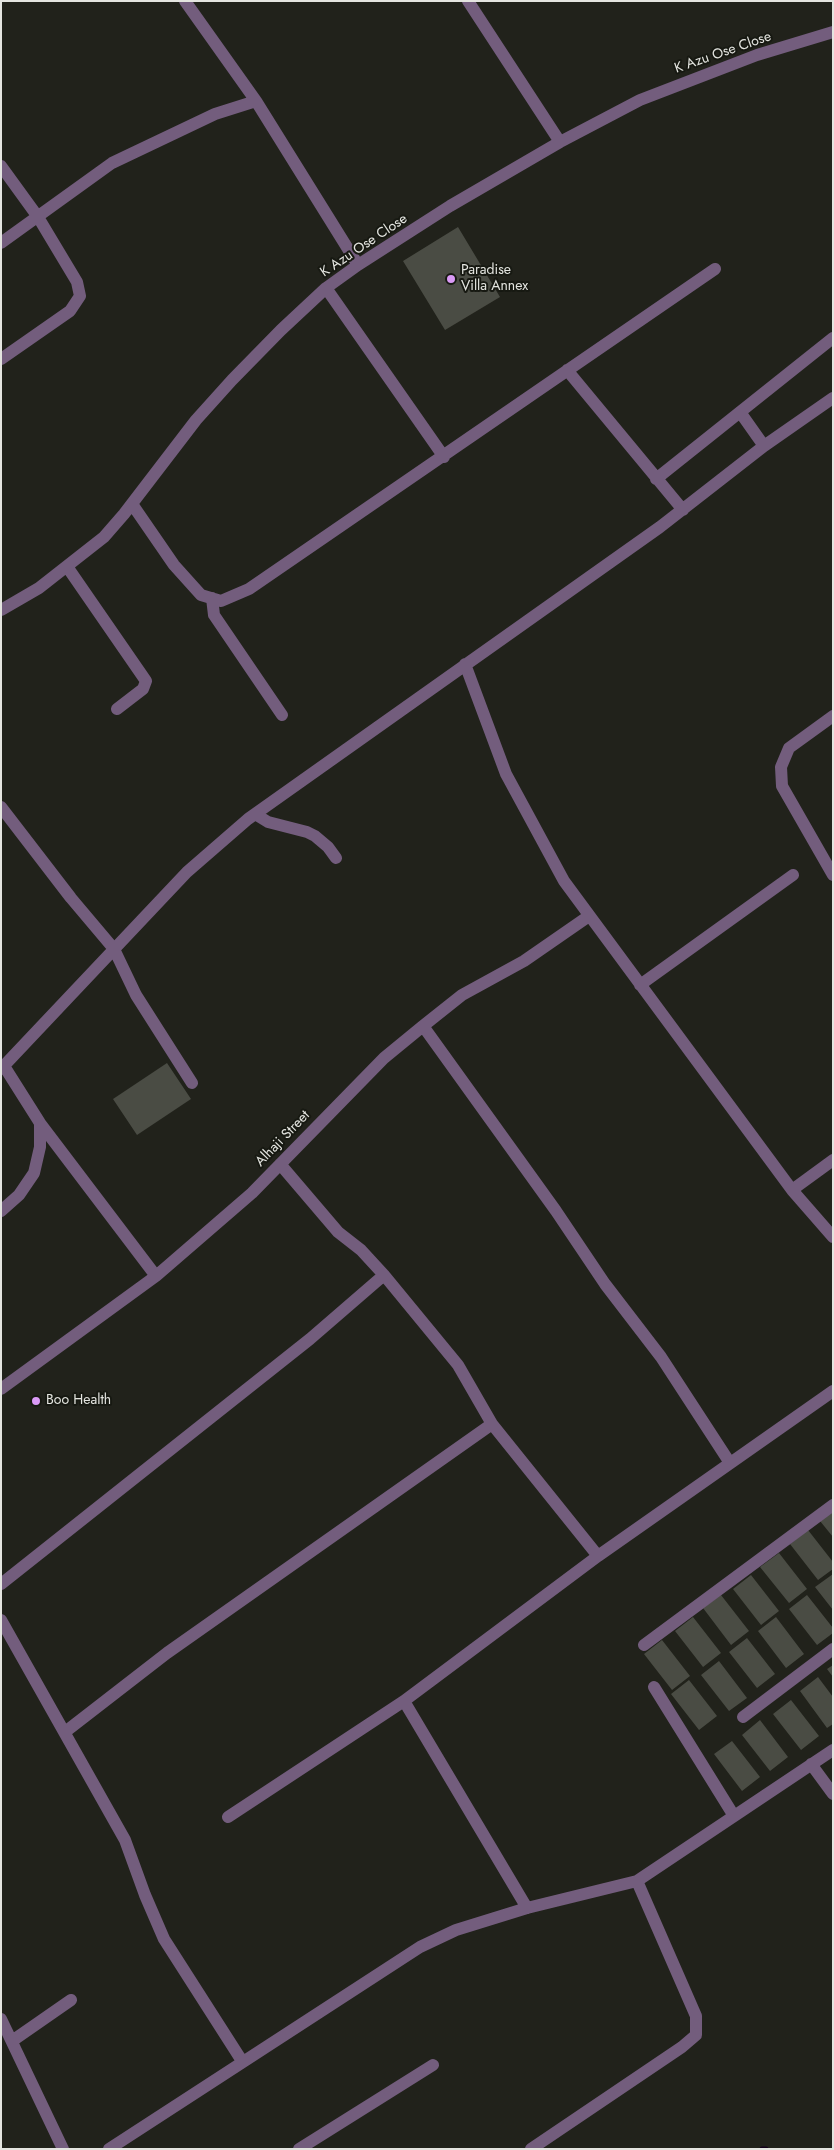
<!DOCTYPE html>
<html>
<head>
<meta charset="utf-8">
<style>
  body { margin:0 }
  #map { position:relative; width:834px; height:2150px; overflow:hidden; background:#21221b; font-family:Jost,sans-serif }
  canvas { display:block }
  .frame { position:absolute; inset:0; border:2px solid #e4e5e0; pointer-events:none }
</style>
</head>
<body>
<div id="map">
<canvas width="834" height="2150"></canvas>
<div class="frame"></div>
</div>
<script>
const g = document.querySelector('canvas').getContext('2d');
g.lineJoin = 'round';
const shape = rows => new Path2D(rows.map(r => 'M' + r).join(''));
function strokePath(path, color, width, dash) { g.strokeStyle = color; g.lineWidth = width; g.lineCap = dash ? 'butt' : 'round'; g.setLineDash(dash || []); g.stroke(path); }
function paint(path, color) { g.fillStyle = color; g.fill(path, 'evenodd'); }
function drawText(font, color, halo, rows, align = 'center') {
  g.font = font + ' Jost,sans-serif'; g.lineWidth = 4; g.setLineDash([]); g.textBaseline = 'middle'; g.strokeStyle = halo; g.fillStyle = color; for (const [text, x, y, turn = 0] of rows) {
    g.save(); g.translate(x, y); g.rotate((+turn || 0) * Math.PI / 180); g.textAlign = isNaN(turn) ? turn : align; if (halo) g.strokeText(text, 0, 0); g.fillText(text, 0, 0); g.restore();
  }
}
strokePath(shape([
  [762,2149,766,2149]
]), '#12001a', 5);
paint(shape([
  [458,227,500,297,445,330,403,261],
  [167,1063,191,1099,137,1135,113,1099],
  [833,1511,833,1537,820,1521],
  [808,1530,833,1562,833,1569,818,1580,790,1544],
  [779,1553,807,1589,789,1603,760,1567],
  [833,1574,833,1610,815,1587],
  [751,1575,779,1611,761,1625,733,1589],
  [721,1595,749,1631,731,1645,703,1608],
  [807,1595,833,1628,833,1633,817,1645,789,1609],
  [693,1617,721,1653,703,1667,675,1631],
  [776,1617,804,1654,786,1668,758,1631],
  [747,1638,775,1674,757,1688,729,1652],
  [662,1640,690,1676,672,1690,644,1654],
  [719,1661,747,1698,729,1711,701,1675],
  [833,1665,833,1677,827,1669],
  [818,1677,833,1697,833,1724,827,1728,800,1691],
  [689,1680,717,1716,699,1730,671,1694],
  [791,1700,819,1736,801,1750,773,1714],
  [760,1720,788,1757,770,1771,742,1735],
  [732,1741,760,1777,742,1791,714,1754]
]), '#4a4c44');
strokePath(shape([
  [185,1,256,101,358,265],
  [468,1,560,142],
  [1,166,38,217,77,282,80,296,70,311,1,359],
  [1,243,112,163,215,114,256,101],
  [326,288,444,457],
  [567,370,683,510],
  [740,412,764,446],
  [656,479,833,338],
  [132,504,174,565,201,595,221,601,249,589,715,269],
  [68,568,146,681,143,689,117,709],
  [212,598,214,615,282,715],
  [1,610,39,588,104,537,124,514,196,420,232,380,281,330,326,288,358,265,450,206,560,142,640,100,757,55,833,32],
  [465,664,506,774,564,881,792,1190,833,1237],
  [833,716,789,748,781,767,782,786,833,875],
  [1,807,71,898,114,949,136,995,192,1083],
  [255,814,268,822,307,832,315,836,328,847,336,858],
  [640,985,793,875],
  [423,1026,556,1211,605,1284,661,1357,730,1463],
  [4,1066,40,1123,156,1276],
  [1,1069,187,872,248,819,660,527,764,446,833,398],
  [280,1164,338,1232,361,1250,384,1275,458,1365,492,1424,598,1556],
  [792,1190,833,1160],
  [1,1211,19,1195,34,1173,40,1147,40,1123],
  [1,1389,156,1276,252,1193,384,1058,423,1026,462,995,524,961,589,916],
  [1,1584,310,1339,384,1275],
  [1,1620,125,1840,145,1895,164,1939,242,2061],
  [644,1645,833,1505],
  [654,1687,734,1816],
  [404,1701,527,1908],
  [743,1717,833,1649],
  [65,1732,167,1653,492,1424],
  [811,1764,833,1794],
  [228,1817,404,1701,598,1556,833,1391],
  [1,2019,63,2149],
  [12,2041,71,2000],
  [109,2149,420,1947,456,1930,527,1908,637,1881,833,1750],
  [299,2149,433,2065],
  [531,2149,682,2047,696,2035,696,2016,637,1881]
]), '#735d7d', 12);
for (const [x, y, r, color] of [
  [451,279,5,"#da9af6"],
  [36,1401,5,"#da9af6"]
]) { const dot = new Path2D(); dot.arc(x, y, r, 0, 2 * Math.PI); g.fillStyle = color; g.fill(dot); strokePath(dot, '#171912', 2); }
drawText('14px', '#e4e5e0', '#171912', [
  ["K Azu Ose Close",723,53,-19],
  ["K Azu Ose Close",364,246,-34],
  ["Alhaji Street",283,1139,-46]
]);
drawText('14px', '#e4e5e0', '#171912', [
  ["Paradise",461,271],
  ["Villa Annex",461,287],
  ["Boo Health",46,1401]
], 'left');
</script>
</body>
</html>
